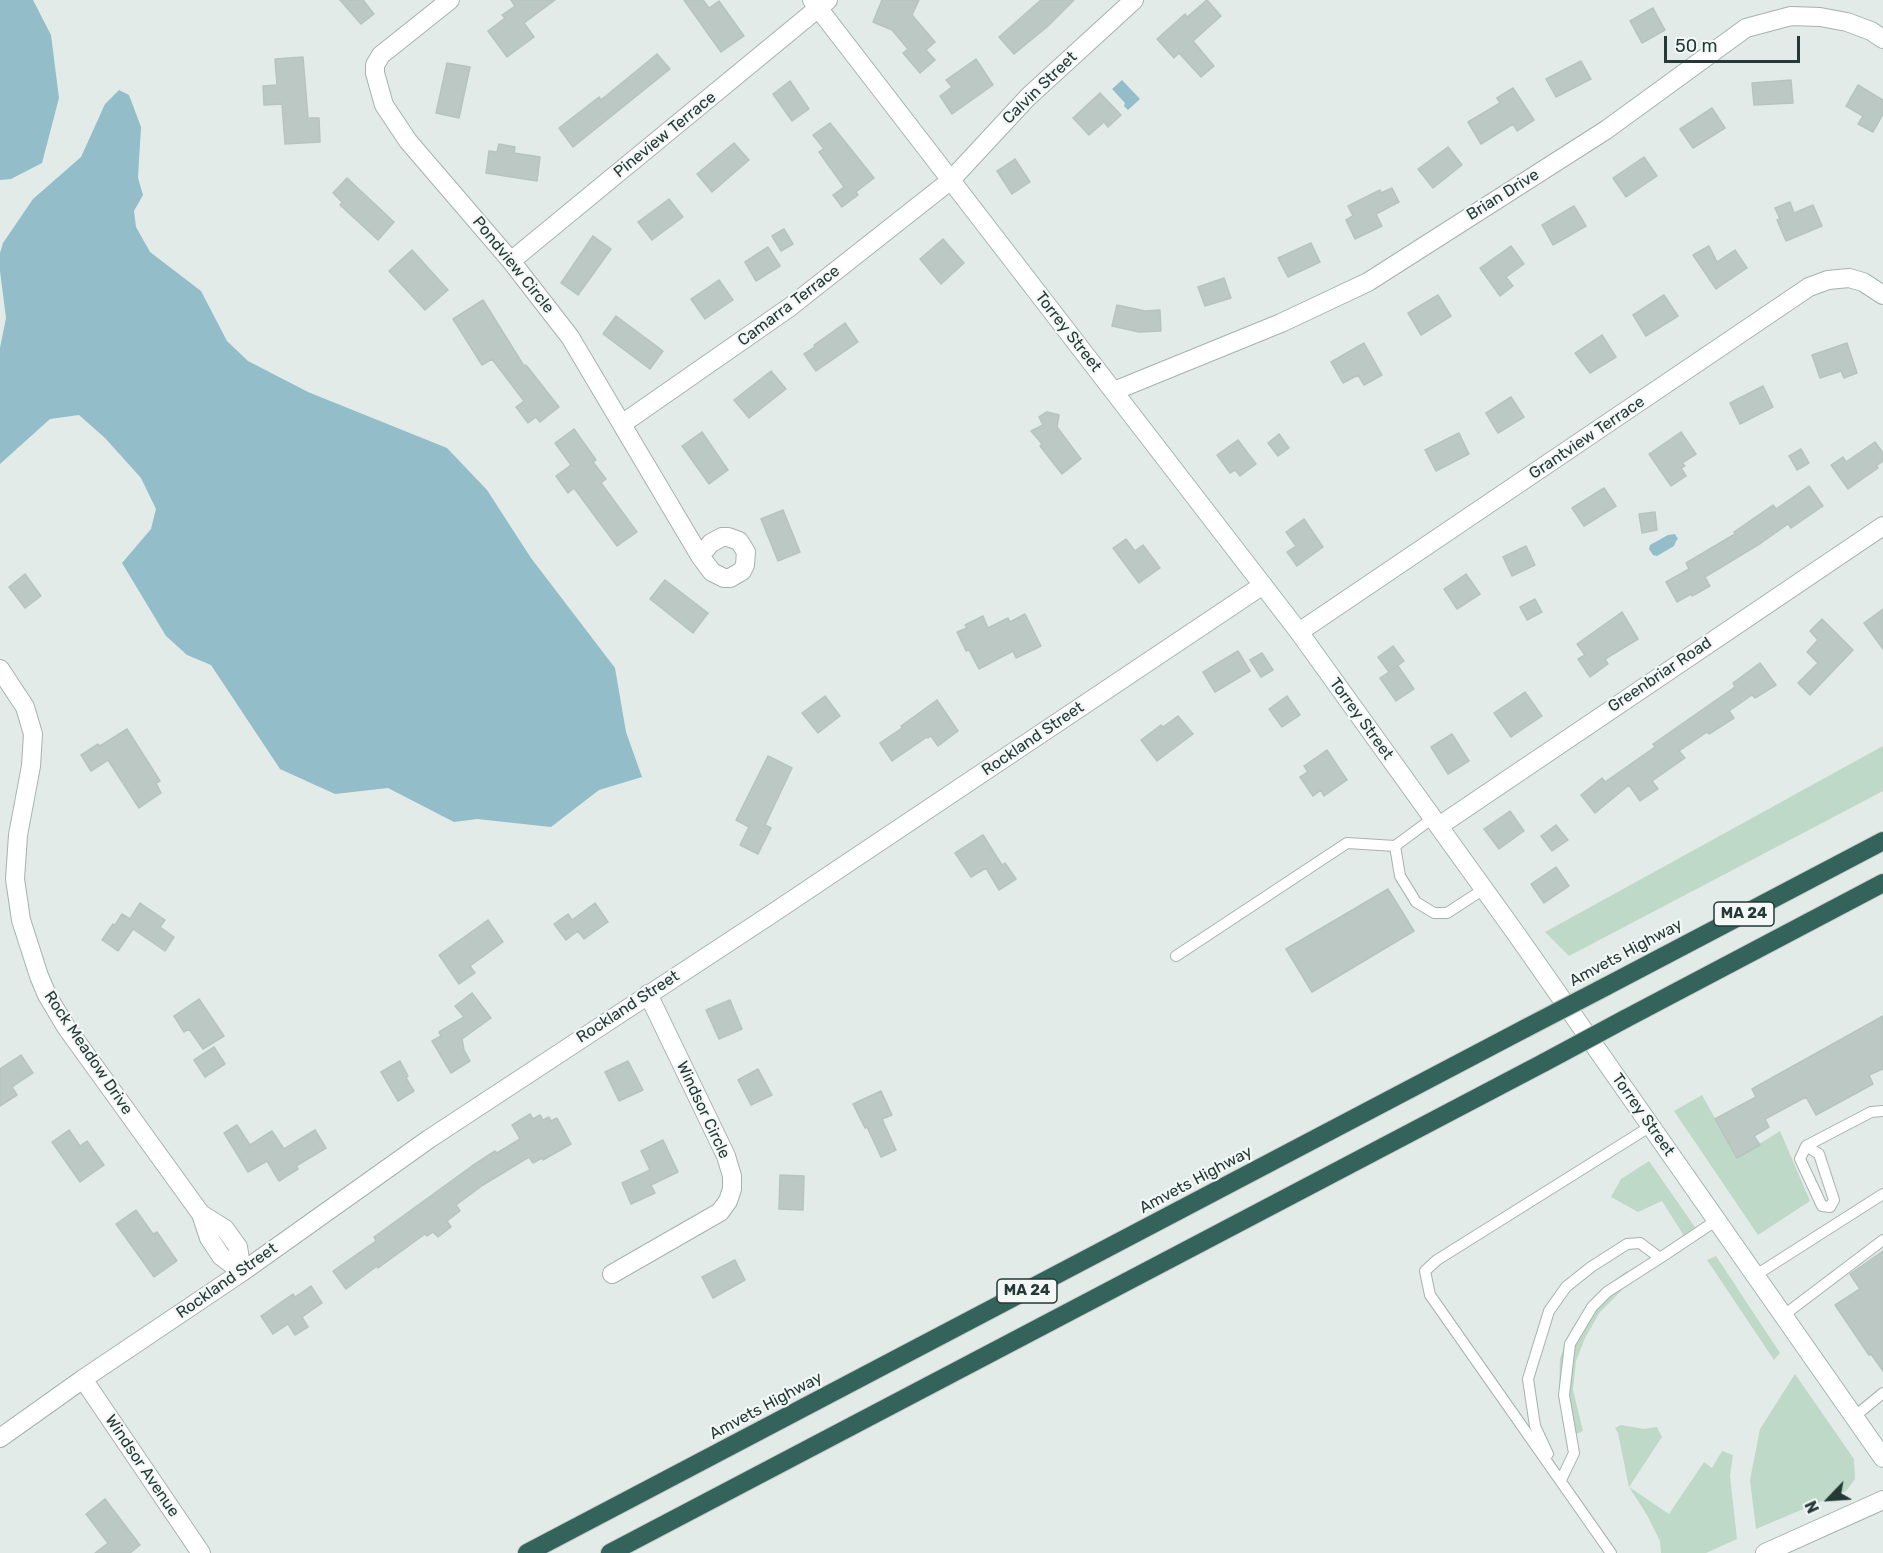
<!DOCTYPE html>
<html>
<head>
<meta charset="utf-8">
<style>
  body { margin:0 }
  #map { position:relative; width:1883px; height:1553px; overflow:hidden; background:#e3ebe8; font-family:Rubik,sans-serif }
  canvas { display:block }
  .north { position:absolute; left:1799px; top:1469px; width:60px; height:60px; -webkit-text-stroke:4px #f3f8f6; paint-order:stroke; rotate:245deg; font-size:16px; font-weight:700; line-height:24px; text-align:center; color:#253a36 }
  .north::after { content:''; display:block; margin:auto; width:21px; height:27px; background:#253a36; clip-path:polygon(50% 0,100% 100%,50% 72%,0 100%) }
  .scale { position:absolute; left:1664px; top:36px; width:136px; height:27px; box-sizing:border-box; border:3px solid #253a36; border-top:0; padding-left:8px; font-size:18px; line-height:21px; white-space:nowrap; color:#253a36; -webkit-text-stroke:4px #f3f8f6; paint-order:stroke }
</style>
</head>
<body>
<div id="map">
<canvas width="1883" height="1553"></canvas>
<div class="north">N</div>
<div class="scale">50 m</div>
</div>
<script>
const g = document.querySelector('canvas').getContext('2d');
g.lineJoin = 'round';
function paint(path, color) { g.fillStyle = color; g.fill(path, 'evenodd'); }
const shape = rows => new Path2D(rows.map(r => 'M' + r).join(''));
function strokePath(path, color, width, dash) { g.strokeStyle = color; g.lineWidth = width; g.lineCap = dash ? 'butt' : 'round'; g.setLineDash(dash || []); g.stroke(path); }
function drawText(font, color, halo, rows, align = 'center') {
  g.font = font + ' Rubik,sans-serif'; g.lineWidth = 4.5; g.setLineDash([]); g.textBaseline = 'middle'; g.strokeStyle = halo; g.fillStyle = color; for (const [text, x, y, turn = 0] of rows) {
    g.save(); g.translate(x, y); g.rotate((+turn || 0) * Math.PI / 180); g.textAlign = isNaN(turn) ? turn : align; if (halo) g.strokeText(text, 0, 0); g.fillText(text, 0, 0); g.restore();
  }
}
paint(shape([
  [1883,746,1883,791,1569,956,1545,932],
  [1702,1095,1737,1158,1780,1131,1810,1201,1758,1235,1674,1111],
  [1649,1161,1699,1233,1684,1236,1662,1201,1638,1212,1611,1197,1621,1179],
  [1716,1256,1780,1353,1774,1360,1707,1260],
  [1645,1262,1631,1281,1600,1312,1585,1338,1576,1361,1573,1390,1583,1431,1570,1437,1559,1391,1560,1358,1572,1328,1605,1287,1624,1273],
  [1795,1374,1854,1459,1855,1479,1846,1491,1756,1529,1750,1480,1760,1429],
  [1621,1425,1644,1429,1657,1427,1662,1437,1629,1487,1669,1514,1704,1462,1712,1468,1722,1451,1733,1455,1730,1476,1737,1539,1706,1553,1661,1553,1660,1541,1647,1515,1629,1487,1618,1433,1615,1428]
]), '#bed9c7');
paint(shape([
  [0,0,33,0,51,35,59,98,42,163,11,179,0,180],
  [1122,80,1140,99,1128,110,1124,106,1125,103,1112,89],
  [119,90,129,95,141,127,138,178,143,195,134,211,136,227,150,252,201,291,227,341,248,361,308,392,447,448,487,490,531,558,615,668,626,732,642,777,599,790,551,827,477,819,454,822,388,788,335,794,280,769,211,665,187,655,166,636,122,563,151,529,156,509,141,478,105,438,79,415,50,419,0,464,0,348,6,318,0,271,0,253,3,243,33,199,81,157,105,104],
  [1675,534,1678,539,1676,541,1674,546,1657,556,1653,555,1649,549,1650,545,1668,535]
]), '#92bdc9');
const building = shape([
  [340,0,363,0,374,14,361,24,340,0],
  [511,0,555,0,524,23,534,37,507,57,488,31,505,18,502,15,515,6,511,0],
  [684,0,703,0,709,8,719,1,744,36,721,52,684,0],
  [882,0,919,0,912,15,935,42,926,50,935,60,920,73,903,53,908,49,892,30,873,22,882,0],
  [1041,0,1074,0,1047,27,1014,54,999,37,1041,0],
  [1207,0,1221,16,1193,41,1214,66,1201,77,1179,53,1174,58,1157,39,1185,14,1187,17,1207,0],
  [1653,8,1665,30,1642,43,1630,21,1653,8],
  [657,54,670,69,573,147,559,128,599,97,601,100,657,54],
  [303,57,308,118,319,118,320,142,285,144,282,104,264,105,263,86,277,85,275,59,303,57],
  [976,59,993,85,952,114,940,96,952,87,946,80,976,59],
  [1581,61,1591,79,1556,97,1546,79,1581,61],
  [447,63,470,67,459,118,436,113,447,63],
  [1791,80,1793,103,1754,105,1752,83,1791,80],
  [790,81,809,109,792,121,773,94,790,81],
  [1858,85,1883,100,1883,114,1873,132,1858,124,1863,116,1846,106,1858,85],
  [1513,88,1534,120,1517,131,1513,124,1481,144,1468,122,1500,103,1497,98,1513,88],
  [1100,93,1121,115,1108,127,1104,122,1089,135,1073,118,1100,93],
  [1712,108,1725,128,1693,148,1680,129,1712,108],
  [830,123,874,178,856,192,858,195,842,207,833,195,844,187,819,152,824,149,813,135,830,123],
  [734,143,749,160,712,192,697,174,734,143],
  [499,144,515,147,514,153,540,157,537,181,486,173,489,151,497,152,499,144],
  [1448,147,1462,165,1433,188,1418,169,1448,147],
  [1644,157,1657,176,1626,197,1613,178,1644,157],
  [1015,159,1030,182,1012,194,997,171,1015,159],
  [347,178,394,222,378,240,340,205,342,202,333,193,347,178],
  [1392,188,1399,202,1376,214,1382,226,1355,239,1346,220,1353,216,1348,206,1380,190,1381,193,1392,188],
  [669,199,683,217,652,240,638,222,669,199],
  [1790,202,1794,213,1813,205,1822,226,1786,241,1777,220,1780,219,1775,208,1790,202],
  [1574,206,1586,226,1553,245,1542,225,1574,206],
  [784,229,793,244,781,251,772,236,784,229],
  [593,236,611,249,578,295,561,283,593,236],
  [943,239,964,263,941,284,920,259,943,239],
  [1311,243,1320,262,1288,277,1278,258,1311,243],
  [1511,246,1524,264,1506,277,1513,286,1500,296,1480,268,1511,246],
  [1709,246,1717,262,1735,250,1747,268,1716,289,1693,255,1709,246],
  [768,247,780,266,756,281,745,262,768,247],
  [412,250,448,290,425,310,389,271,412,250],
  [1224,278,1231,298,1205,306,1198,287,1224,278],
  [719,280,733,300,705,319,691,299,719,280],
  [1438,295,1451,316,1421,335,1408,313,1438,295],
  [1664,295,1678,316,1646,336,1633,315,1664,295],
  [483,300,524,366,526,365,559,407,540,422,536,417,528,423,516,407,524,401,492,359,482,365,453,319,483,300],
  [1117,305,1145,311,1160,310,1161,331,1139,332,1112,326,1117,305],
  [616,316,663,351,650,369,603,334,616,316],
  [845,323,858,342,816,371,804,354,815,347,814,345,845,323],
  [1602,335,1616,357,1590,373,1575,353,1602,335],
  [1364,343,1382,375,1364,385,1358,375,1343,383,1331,362,1364,343],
  [1847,343,1857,373,1844,378,1841,371,1820,378,1812,355,1847,343],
  [771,371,786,389,749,418,734,400,771,371],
  [1763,386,1773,407,1740,424,1730,403,1763,386],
  [1511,397,1524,417,1498,433,1486,413,1511,397],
  [1047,412,1059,415,1057,427,1081,459,1062,474,1040,446,1042,444,1031,431,1043,425,1039,417,1047,412],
  [574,429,596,460,593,462,606,479,601,483,637,532,617,546,574,488,568,493,556,476,571,465,555,443,574,429],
  [702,432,728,470,709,484,682,446,702,432],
  [1681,432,1696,454,1682,463,1685,466,1681,468,1686,476,1671,486,1649,454,1681,432],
  [1459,433,1469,454,1436,471,1425,450,1459,433],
  [1279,434,1289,448,1278,456,1268,443,1279,434],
  [1238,440,1256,464,1240,476,1235,470,1230,473,1217,455,1238,440],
  [1875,442,1883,453,1883,461,1876,466,1878,468,1848,489,1831,465,1843,457,1846,462,1875,442],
  [1801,449,1809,463,1797,470,1789,456,1801,449],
  [1809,486,1823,506,1791,528,1788,524,1761,543,1705,577,1710,586,1692,596,1691,594,1677,602,1666,582,1689,569,1686,563,1735,534,1734,532,1773,505,1776,509,1809,486],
  [1604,488,1616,506,1584,526,1572,508,1604,488],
  [783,510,800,552,778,561,761,519,783,510],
  [1655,512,1657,530,1642,533,1639,514,1655,512],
  [1304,519,1323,547,1297,566,1287,552,1296,546,1286,532,1304,519],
  [1126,539,1135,551,1143,545,1160,568,1139,583,1113,548,1126,539],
  [1526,546,1535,565,1512,576,1503,557,1526,546],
  [25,574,41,596,25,608,9,587,25,574],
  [1466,574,1480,594,1457,609,1444,589,1466,574],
  [665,580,708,613,693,633,650,599,665,580],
  [1535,599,1542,612,1527,620,1520,607,1535,599],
  [1883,609,1883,649,1864,623,1883,609],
  [1622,612,1638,639,1605,659,1608,664,1590,677,1578,659,1585,655,1577,644,1622,612],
  [1025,614,1041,646,1016,658,1013,651,979,669,969,650,966,651,957,632,967,628,965,625,983,616,988,628,1008,618,1010,622,1025,614],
  [1822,619,1853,650,1810,695,1798,683,1818,663,1807,652,1818,640,1810,631,1822,619],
  [1393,646,1404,661,1389,672,1378,657,1393,646],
  [1238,651,1250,671,1215,692,1203,672,1238,651],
  [1262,653,1273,670,1261,677,1250,660,1262,653],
  [1760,663,1776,685,1755,698,1752,695,1729,711,1734,718,1709,734,1707,732,1679,751,1685,758,1652,781,1658,789,1640,801,1629,785,1595,813,1581,795,1602,778,1605,782,1655,747,1653,744,1735,687,1733,683,1760,663],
  [1398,666,1414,689,1396,701,1380,678,1398,666],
  [1525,692,1542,716,1511,737,1494,713,1525,692],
  [825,696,840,716,818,733,802,713,825,696],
  [1287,696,1300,715,1282,727,1269,709,1287,696],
  [937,700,958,731,938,746,931,736,928,738,927,737,892,761,880,743,902,728,901,726,937,700],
  [1178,716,1193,734,1157,761,1141,740,1161,725,1163,727,1178,716],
  [127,729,160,781,156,783,161,793,139,808,108,760,91,771,81,755,98,744,100,746,127,729],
  [1452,734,1469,761,1448,774,1431,747,1452,734],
  [1327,750,1347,780,1324,796,1321,790,1313,796,1300,777,1308,772,1304,766,1327,750],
  [768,756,792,768,765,825,771,828,758,854,740,845,749,827,736,820,768,756],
  [1510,811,1524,831,1499,849,1484,829,1510,811],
  [1556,825,1568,840,1552,851,1541,836,1556,825],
  [983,835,1002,865,1005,863,1016,879,999,890,986,868,971,877,955,853,983,835],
  [1556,867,1569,886,1544,903,1531,884,1556,867],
  [1388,889,1414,931,1312,992,1286,949,1388,889],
  [140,903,165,920,160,927,174,937,165,951,133,929,118,951,102,940,113,924,115,925,122,914,130,919,140,903],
  [595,903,608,922,584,939,578,931,566,940,554,924,568,914,572,920,595,903],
  [488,920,503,942,470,966,475,973,459,984,439,955,488,920],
  [472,993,491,1018,462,1039,464,1050,470,1061,451,1073,432,1041,441,1036,439,1032,464,1017,455,1006,472,993],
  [199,999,224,1036,203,1049,189,1029,184,1032,174,1016,199,999],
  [730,1000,742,1029,719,1039,706,1010,730,1000],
  [1883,1016,1883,1069,1869,1075,1873,1084,1816,1115,1806,1097,1765,1119,1769,1127,1754,1136,1760,1145,1737,1158,1715,1119,1756,1097,1752,1089,1883,1016],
  [214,1047,225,1064,205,1077,194,1060,214,1047],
  [21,1055,33,1073,12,1087,17,1095,0,1106,0,1069,21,1055],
  [400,1061,408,1076,406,1078,414,1091,398,1101,381,1072,400,1061],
  [628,1061,643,1090,619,1101,605,1072,628,1061],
  [758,1069,772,1095,751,1105,738,1080,758,1069],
  [881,1091,892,1115,882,1119,896,1150,881,1157,867,1127,865,1128,853,1104,881,1091],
  [530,1114,533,1119,540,1115,543,1120,549,1117,551,1121,557,1118,571,1144,543,1160,542,1158,533,1163,529,1157,483,1185,456,1205,460,1211,447,1221,451,1227,438,1237,433,1232,427,1236,425,1234,378,1268,377,1266,346,1289,333,1271,376,1241,374,1237,472,1166,495,1151,497,1153,520,1139,512,1125,530,1114],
  [237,1125,250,1145,272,1131,284,1149,315,1130,326,1148,296,1166,298,1169,279,1181,267,1161,248,1172,224,1133,237,1125],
  [69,1130,80,1146,87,1141,104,1165,80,1182,52,1142,69,1130],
  [663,1140,678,1172,651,1185,655,1193,631,1204,622,1183,650,1170,641,1151,663,1140],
  [780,1175,804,1176,803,1210,779,1209,780,1175],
  [136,1210,153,1234,157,1232,177,1261,154,1277,116,1224,136,1210],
  [1883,1251,1883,1371,1871,1354,1869,1355,1835,1305,1860,1289,1850,1274,1883,1251],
  [735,1260,745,1280,713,1298,702,1277,735,1260],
  [311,1286,322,1303,302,1317,308,1327,295,1335,288,1324,273,1334,261,1316,293,1294,295,1297,311,1286],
  [105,1499,140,1545,130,1553,95,1553,108,1543,86,1514,105,1499]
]);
paint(building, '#bcc8c4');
strokePath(building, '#b6c4bf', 1.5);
const service = shape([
  [1433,818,1395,846,1400,876,1416,902,1434,913,1447,913,1484,889],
  [1176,956,1347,843,1395,846],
  [1806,1146,1819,1154,1834,1200,1830,1207],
  [1830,1207,1822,1206,1800,1159,1806,1146,1871,1112,1883,1111],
  [1756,1275,1883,1194],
  [1784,1315,1883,1240],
  [1855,1416,1883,1393],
  [1548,1454,1535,1426,1528,1379,1549,1311,1566,1287,1591,1267,1627,1244,1640,1243,1660,1258,1717,1220],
  [1561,1480,1574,1453,1564,1395,1570,1344,1592,1307,1607,1292,1660,1258],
  [1611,1553,1430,1295,1425,1271,1437,1260,1651,1126]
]);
const minor = shape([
  [450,0,381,55,375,65,375,73,384,105,408,141,511,261,570,337,700,556],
  [511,261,828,0],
  [1114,391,1281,323,1368,282,1606,130,1746,28,1791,16,1820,17,1847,22,1871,31,1883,39],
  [622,424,790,307,951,180,1028,97,1134,0],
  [722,537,728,537,739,541,746,552,745,565,742,571,730,578,724,578,712,572,700,556,711,543,722,537],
  [1299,632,1809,287,1828,280,1849,278,1863,282,1883,295],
  [0,669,25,707,33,734,31,766,18,835,15,879,21,920,39,976,47,995,66,1027,201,1214,209,1238,221,1256,242,1272],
  [1439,826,1883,526],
  [201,1214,225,1229,238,1247,242,1272],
  [612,1274,720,1212,728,1201,732,1189,732,1176,726,1156,648,994],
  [83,1379,201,1553],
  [0,1438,83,1379,242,1272,429,1139,770,915,1263,585]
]);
const tertiary = shape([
  [1765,1553,1883,1500]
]);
const secondary = shape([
  [812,0,1299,632,1517,935,1883,1458]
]);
const motorway = shape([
  [1605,987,1883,841],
  [1625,1019,1883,883],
  [527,1553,1526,1028],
  [610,1553,1545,1062]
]);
strokePath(service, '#a6b2af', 12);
strokePath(minor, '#a6b2af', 20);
strokePath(tertiary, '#a6b2af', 20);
strokePath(secondary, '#a3b5b0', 20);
strokePath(motorway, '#c2c8c7', 20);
strokePath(service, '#fff', 10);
strokePath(minor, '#fff', 18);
strokePath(tertiary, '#fff', 18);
strokePath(secondary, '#fff', 18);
strokePath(motorway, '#34635c', 18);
const motorwayBridge = shape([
  [1526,1028,1605,987],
  [1545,1062,1625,1019]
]);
strokePath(motorwayBridge, '#c2c8c7', 20, []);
strokePath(motorwayBridge, '#34635c', 18);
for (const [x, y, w] of [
  [1744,914,60],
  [1027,1291,60]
]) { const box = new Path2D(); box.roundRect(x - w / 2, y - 12, w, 24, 4.5); g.fillStyle = '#f3f8f6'; g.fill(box); strokePath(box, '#253a36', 1.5); }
drawText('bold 15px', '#253a36', null, [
  ["MA 24",1744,914],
  ["MA 24",1027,1291]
]);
drawText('16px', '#253a36', '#f3f8f6', [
  ["Calvin Street",1040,88,-44],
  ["Pineview Terrace",665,135,-39],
  ["Brian Drive",1503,195,-32],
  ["Pondview Circle",513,265,51],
  ["Camarra Terrace",789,306,-37],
  ["Torrey Street",1068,332,52],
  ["Grantview Terrace",1587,438,-34],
  ["Greenbriar Road",1660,675,-34],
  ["Torrey Street",1361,719,54],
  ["Rockland Street",1033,739,-34],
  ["Amvets Highway",1626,953,-28],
  ["Rockland Street",628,1007,-33],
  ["Rock Meadow Drive",88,1053,56],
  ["Windsor Circle",703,1110,65],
  ["Torrey Street",1643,1115,55],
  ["Amvets Highway",1196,1180,-28],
  ["Rockland Street",227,1281,-35],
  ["Amvets Highway",766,1406,-28],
  ["Windsor Avenue",142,1466,56]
]);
</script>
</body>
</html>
